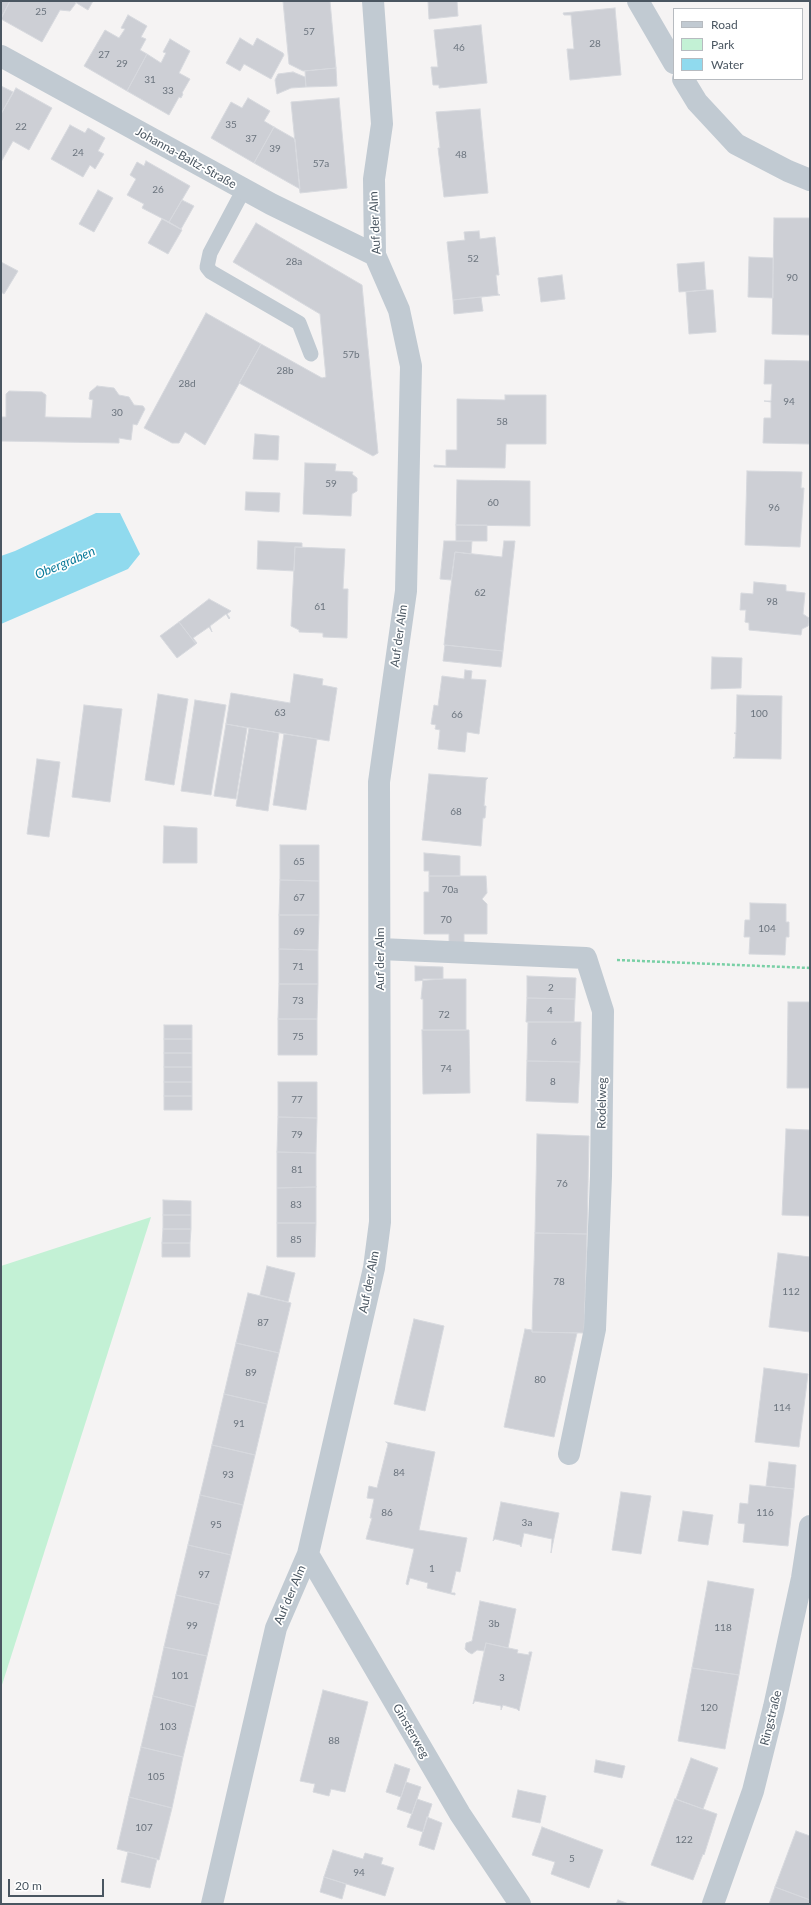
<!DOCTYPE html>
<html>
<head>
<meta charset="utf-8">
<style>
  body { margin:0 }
  #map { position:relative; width:811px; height:1905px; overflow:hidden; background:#f5f3f3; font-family:Lato,sans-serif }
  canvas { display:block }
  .frame { position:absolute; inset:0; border:2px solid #4a5661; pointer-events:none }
  .legend { position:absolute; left:673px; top:8px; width:130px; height:72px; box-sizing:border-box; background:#fff; border:1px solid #b7bbc0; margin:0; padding:5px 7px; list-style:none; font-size:12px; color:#4a5661 }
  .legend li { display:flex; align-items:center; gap:8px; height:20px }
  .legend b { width:20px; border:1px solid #b7bbc0 }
  .scale { position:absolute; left:8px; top:1879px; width:96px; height:18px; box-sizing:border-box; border:2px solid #4a5661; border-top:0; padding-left:5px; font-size:12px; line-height:14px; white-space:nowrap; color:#4a5661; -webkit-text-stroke:3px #fff; paint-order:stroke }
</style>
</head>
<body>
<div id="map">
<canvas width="811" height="1905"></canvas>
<div class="frame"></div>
<ul class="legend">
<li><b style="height:5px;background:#c1cad2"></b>Road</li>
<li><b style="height:11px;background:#c3f1d5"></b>Park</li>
<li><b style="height:11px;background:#90daee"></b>Water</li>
</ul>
<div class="scale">20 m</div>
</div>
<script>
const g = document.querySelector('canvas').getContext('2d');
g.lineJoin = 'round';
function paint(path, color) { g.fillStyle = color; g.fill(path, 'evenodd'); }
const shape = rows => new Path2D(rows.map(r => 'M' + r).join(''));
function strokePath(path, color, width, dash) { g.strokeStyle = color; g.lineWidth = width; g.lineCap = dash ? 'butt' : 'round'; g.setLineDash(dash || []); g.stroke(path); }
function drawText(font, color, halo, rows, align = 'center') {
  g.font = font + ' Lato,sans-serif'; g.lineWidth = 3.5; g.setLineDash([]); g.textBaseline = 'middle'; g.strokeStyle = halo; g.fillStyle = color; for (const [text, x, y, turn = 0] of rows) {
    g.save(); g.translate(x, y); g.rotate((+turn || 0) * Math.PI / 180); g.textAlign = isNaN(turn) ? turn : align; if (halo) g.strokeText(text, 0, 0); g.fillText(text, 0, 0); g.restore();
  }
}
paint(shape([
  [151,1217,1,1688,1,1266]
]), '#c3f1d5');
paint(shape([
  [96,513,120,513,140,554,128,569,1,624,1,556,15,551]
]), '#90daee');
const building = shape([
  [1,1,10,1,1,18,1,1],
  [10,1,76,1,76,3,70,11,60,10,42,42,1,19,10,1],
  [76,1,93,1,88,10,75,2,76,1],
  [283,1,330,1,336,68,303,71,289,64,283,1],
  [428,1,457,1,458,16,429,19,428,1],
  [615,8,621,75,570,80,567,49,574,49,571,15,564,15,563,13,615,8],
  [128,15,147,26,141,37,146,39,140,50,147,54,127,91,84,66,105,30,119,38,125,29,121,28,128,15],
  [481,25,487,83,439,88,439,85,433,85,431,67,438,67,434,30,481,25],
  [240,38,253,46,257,38,283,53,284,55,271,79,244,64,240,71,226,63,240,38],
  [170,39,190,51,179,73,190,79,182,93,183,94,181,98,179,97,169,115,127,91,147,54,161,63,166,53,163,52,170,39],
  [336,68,337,86,306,87,305,71,336,68],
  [293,72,305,77,306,87,291,88,277,94,275,80,278,74,293,72],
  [1,86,13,92,1,114,1,86],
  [16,88,52,108,29,150,13,141,1,162,1,114,16,88],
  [248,98,270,111,264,121,274,127,254,163,211,138,231,102,242,108,248,98],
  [339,98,347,188,300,193,291,102,339,98],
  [480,109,488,193,444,197,438,148,440,148,436,112,480,109],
  [70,125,85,133,88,128,105,138,98,151,104,154,95,169,90,165,83,177,51,159,70,125],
  [274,127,295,139,300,189,254,163,274,127],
  [146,161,190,186,169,222,142,208,144,204,127,195,136,179,130,175,137,162,144,166,146,161],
  [98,190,113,198,94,232,79,224,98,190],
  [182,200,194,206,181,229,169,222,182,200],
  [774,218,810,218,810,335,772,334,774,218],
  [162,219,182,230,168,254,148,243,162,219],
  [256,223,362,285,378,453,373,456,239,383,261,344,322,378,326,377,320,314,233,262,256,223],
  [479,231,480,239,495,237,499,275,496,275,498,294,500,295,453,300,447,242,465,240,464,232,479,231],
  [749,257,773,258,773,298,748,297,749,257],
  [1,262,18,271,4,294,1,292,1,262],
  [704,262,706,290,679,292,677,264,704,262],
  [562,275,565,299,541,302,538,278,562,275],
  [706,290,713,290,716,332,689,334,686,292,706,290],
  [481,297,483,311,454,314,453,300,481,297],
  [206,313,261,344,205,445,185,432,179,443,172,443,144,428,206,313],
  [765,360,810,361,810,444,763,443,764,418,771,418,771,402,764,401,771,401,772,384,764,384,765,360],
  [97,386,114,388,119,395,129,397,134,405,143,406,145,409,137,425,133,424,131,440,119,438,119,443,1,441,1,417,6,417,6,394,9,391,42,392,46,395,45,417,91,418,93,400,89,399,90,392,97,386],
  [505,395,546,395,546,444,506,444,505,468,434,467,434,465,446,466,446,450,457,450,457,399,505,400,505,395],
  [255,434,279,436,278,460,253,459,255,434],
  [305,463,336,464,335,471,353,472,352,474,357,478,357,491,352,494,351,516,303,514,305,463],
  [747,471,802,472,801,488,804,488,800,547,745,545,747,471],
  [457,480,530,481,530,526,456,525,457,480],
  [246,492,280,493,279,512,245,510,246,492],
  [456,525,487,525,487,541,456,541,456,525],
  [258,541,302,543,302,547,295,547,294,571,257,569,258,541],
  [444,541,472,541,471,554,455,552,451,580,440,579,444,541],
  [504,541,515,541,503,651,444,645,455,552,502,557,504,541],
  [295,547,345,549,343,589,348,589,347,638,323,637,323,633,299,632,299,630,291,626,295,547],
  [754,582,786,585,786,591,805,593,803,614,809,618,808,626,802,629,801,635,749,630,749,623,745,622,746,610,740,610,741,593,753,594,754,582],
  [209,599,231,611,227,614,230,618,229,619,226,614,210,626,212,632,209,627,193,638,197,643,196,644,179,622,209,599],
  [179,622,196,644,177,658,160,636,179,622],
  [445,645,503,651,501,667,443,661,445,645],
  [712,657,742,658,741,688,711,689,712,657],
  [465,670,472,671,471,679,486,680,479,734,467,732,465,752,438,749,440,730,435,729,436,725,431,724,434,705,438,706,442,676,464,679,465,670],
  [294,674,323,679,322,685,337,688,329,741,226,724,231,693,290,703,294,674],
  [158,694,188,699,174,785,145,780,158,694],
  [737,695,782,696,781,759,733,758,735,757,736,734,734,733,736,733,737,695],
  [195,700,226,705,211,795,181,791,195,700],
  [84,705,122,709,110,802,72,797,84,705],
  [226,724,247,728,236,799,214,796,226,724],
  [249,728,279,733,268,811,236,806,249,728],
  [284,734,317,739,306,810,273,805,284,734],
  [37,759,60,762,49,837,27,834,37,759],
  [429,774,488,778,486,780,484,806,486,806,485,818,483,818,481,846,422,840,429,774],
  [164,826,197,828,197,863,163,863,164,826],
  [280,845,319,845,319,881,280,880,280,845],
  [424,853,460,856,460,876,429,876,429,871,424,871,424,853],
  [429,876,486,876,487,893,482,899,487,904,487,934,464,934,464,945,449,945,449,934,424,934,424,892,429,892,429,876],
  [280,880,319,881,319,915,279,915,280,880],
  [750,903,786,904,786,922,789,922,789,937,786,937,785,955,749,954,750,937,744,937,745,920,750,920,750,903],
  [279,915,319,915,318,950,279,949,279,915],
  [279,949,318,950,318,984,279,984,279,949],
  [415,966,443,967,443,979,415,981,415,966],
  [527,976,576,978,575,999,527,998,527,976],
  [423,979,466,979,466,1030,423,1030,423,999,421,999,423,979],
  [279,984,318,984,317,1019,278,1019,279,984],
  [527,998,575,999,574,1022,526,1022,527,998],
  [788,1002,810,1002,810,1088,787,1088,788,1002],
  [278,1019,317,1019,317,1055,278,1055,278,1019],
  [528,1022,581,1022,580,1062,527,1061,528,1022],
  [164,1025,192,1025,192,1039,164,1039,164,1025],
  [422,1030,469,1030,470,1093,423,1094,422,1030],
  [164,1039,192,1039,192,1053,164,1053,164,1039],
  [164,1053,192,1053,192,1067,164,1067,164,1053],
  [527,1061,580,1062,578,1103,526,1101,527,1061],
  [164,1067,192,1067,192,1082,164,1082,164,1067],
  [164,1082,192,1082,192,1096,164,1096,164,1082],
  [278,1082,317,1082,317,1118,278,1117,278,1082],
  [164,1096,192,1096,192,1110,164,1110,164,1096],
  [278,1117,317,1118,316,1153,277,1152,278,1117],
  [786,1129,810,1130,810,1216,782,1215,786,1129],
  [537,1134,589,1136,587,1234,535,1233,537,1134],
  [277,1152,316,1153,316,1187,277,1188,277,1152],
  [316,1187,316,1223,277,1223,277,1188,316,1187],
  [163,1200,191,1201,191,1215,163,1215,163,1200],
  [163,1215,191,1215,191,1229,163,1229,163,1215],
  [277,1223,316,1223,315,1257,277,1257,277,1223],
  [163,1229,191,1229,190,1243,162,1243,163,1229],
  [535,1233,587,1234,584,1333,532,1332,535,1233],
  [162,1243,190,1243,190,1257,162,1257,162,1243],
  [778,1253,810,1257,810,1332,769,1327,778,1253],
  [267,1266,295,1273,288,1302,260,1295,267,1266],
  [248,1293,291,1303,279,1353,236,1343,248,1293],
  [414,1319,444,1326,425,1411,394,1404,414,1319],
  [525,1329,532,1330,532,1332,577,1333,554,1437,504,1427,525,1329],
  [236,1343,279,1353,267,1404,224,1394,236,1343],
  [764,1368,808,1374,799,1447,755,1442,764,1368],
  [224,1394,267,1404,255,1455,212,1445,224,1394],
  [386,1442,435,1452,419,1530,467,1538,460,1572,456,1571,451,1593,455,1593,455,1595,427,1588,428,1583,410,1578,408,1585,406,1584,414,1549,366,1539,372,1518,370,1518,374,1499,367,1498,369,1486,377,1488,388,1444,386,1442],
  [212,1445,255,1455,243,1505,200,1495,212,1445],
  [769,1462,796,1465,794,1489,766,1486,769,1462],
  [750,1485,794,1489,788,1546,743,1542,745,1524,738,1523,740,1503,748,1504,750,1485],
  [621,1492,651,1496,641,1554,612,1550,621,1492],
  [200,1495,243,1505,231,1555,188,1545,200,1495],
  [501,1502,559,1513,551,1553,552,1539,524,1533,521,1547,520,1545,495,1539,493,1541,501,1502],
  [683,1511,713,1515,708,1545,678,1541,683,1511],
  [188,1545,231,1555,219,1605,176,1595,188,1545],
  [708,1581,754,1589,739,1675,692,1668,708,1581],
  [176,1595,219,1605,207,1656,164,1647,176,1595],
  [480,1601,516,1609,508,1648,486,1643,484,1651,477,1650,472,1654,468,1652,465,1649,466,1643,472,1641,480,1601],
  [486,1643,518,1650,517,1653,529,1655,529,1652,532,1652,519,1711,517,1709,503,1705,501,1710,501,1706,475,1701,473,1704,486,1643],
  [164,1647,207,1656,195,1707,153,1696,164,1647],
  [692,1668,739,1675,725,1749,678,1741,692,1668],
  [323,1690,368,1702,345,1792,331,1789,329,1796,313,1792,315,1784,300,1781,323,1690],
  [153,1696,195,1707,183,1757,141,1747,153,1696],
  [141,1747,183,1757,172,1808,129,1797,141,1747],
  [691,1758,718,1768,703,1809,676,1799,691,1758],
  [596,1760,625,1766,622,1778,594,1772,596,1760],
  [395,1764,410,1769,401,1797,386,1792,395,1764],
  [406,1782,421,1787,412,1814,397,1809,406,1782],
  [518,1790,546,1796,540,1823,512,1817,518,1790],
  [129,1797,172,1808,159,1860,117,1849,129,1797],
  [417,1799,432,1804,423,1832,407,1827,417,1799],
  [675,1799,717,1814,704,1855,703,1854,693,1880,651,1865,675,1799],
  [427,1817,442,1823,434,1850,419,1845,427,1817],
  [542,1827,603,1850,589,1888,551,1874,555,1862,532,1855,542,1827],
  [796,1831,810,1836,810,1900,775,1887,796,1831],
  [333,1850,363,1859,365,1853,383,1858,381,1864,394,1868,385,1896,324,1877,333,1850],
  [128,1852,157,1859,150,1888,121,1882,128,1852],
  [324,1877,346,1884,342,1899,320,1892,324,1877],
  [775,1887,810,1900,810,1904,769,1904,775,1887],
  [618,1900,629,1904,616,1904,618,1900]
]);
paint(building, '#cdcfd5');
strokePath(building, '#d7d9de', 1);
strokePath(shape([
  [617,960,810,968]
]), '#7ad0a6', 2.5, [3, 2]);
strokePath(shape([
  [244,189,210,253,207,267,211,272,299,323,311,354]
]), '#c1cad2', 15);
strokePath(shape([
  [638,1,674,63],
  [1,56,271,204,375,255],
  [683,79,697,102,736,144,788,171,810,180],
  [380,949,586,958,603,1011,601,1176,595,1329,569,1454],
  [308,1554,460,1814,520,1904],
  [212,1904,276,1628,308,1554,374,1268,380,1222,379,782,406,591,411,366,399,310,375,255,374,179,382,124,373,1],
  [713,1904,753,1791,774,1707,802,1578,810,1526]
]), '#c1cad2', 22);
drawText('10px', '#6b747e', null, [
  ["25",41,12],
  ["57",309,32],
  ["28",595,44],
  ["46",459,48],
  ["27",104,55],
  ["29",122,64],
  ["31",150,80],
  ["33",168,91],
  ["35",231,125],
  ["22",21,127],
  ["37",251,139],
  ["39",275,149],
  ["24",78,153],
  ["48",461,155],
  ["57a",321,164],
  ["26",158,190],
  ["52",473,259],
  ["28a",294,262],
  ["90",792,278],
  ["57b",351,355],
  ["28b",285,371],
  ["28d",187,384],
  ["94",789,402],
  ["30",117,413],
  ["58",502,422],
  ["59",331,484],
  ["60",493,503],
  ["96",774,508],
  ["62",480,593],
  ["98",772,602],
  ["61",320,607],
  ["63",280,713],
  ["100",759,714],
  ["66",457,715],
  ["68",456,812],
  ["65",299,862],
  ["70a",450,890],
  ["67",299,898],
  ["70",446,920],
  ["104",767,929],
  ["69",299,932],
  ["71",298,967],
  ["2",551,988],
  ["73",298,1001],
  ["4",550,1011],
  ["72",444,1015],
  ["75",298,1037],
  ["6",554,1042],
  ["74",446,1069],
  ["8",553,1082],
  ["77",297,1100],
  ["79",297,1135],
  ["81",297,1170],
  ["76",562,1184],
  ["83",296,1205],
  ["85",296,1240],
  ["78",559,1282],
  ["112",791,1292],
  ["87",263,1323],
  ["89",251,1373],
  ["80",540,1380],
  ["114",782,1408],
  ["91",239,1424],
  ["84",399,1473],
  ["93",228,1475],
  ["86",387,1513],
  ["116",765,1513],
  ["3a",527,1523],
  ["95",216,1525],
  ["1",432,1569],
  ["97",204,1575],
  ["3b",494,1624],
  ["99",192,1626],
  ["118",723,1628],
  ["101",180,1676],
  ["3",502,1678],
  ["120",709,1708],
  ["103",168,1727],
  ["88",334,1741],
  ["105",156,1777],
  ["107",144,1828],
  ["122",684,1840],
  ["5",572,1859],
  ["94",359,1873]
]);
drawText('12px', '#4a5661', '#fff', [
  ["Johanna-Baltz-Straße",186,158,29],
  ["Auf der Alm",375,223,-93],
  ["Auf der Alm",399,636,-82],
  ["Auf der Alm",380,959,-90],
  ["Rodelweg",602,1103,-89],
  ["Auf der Alm",369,1282,-79],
  ["Auf der Alm",290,1595,-67],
  ["Ringstraße",771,1718,-76],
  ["Ginsterweg",411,1731,60]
]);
drawText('italic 13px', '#0c7c9b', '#fff', [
  ["Obergraben",65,563,-23]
]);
</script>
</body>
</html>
